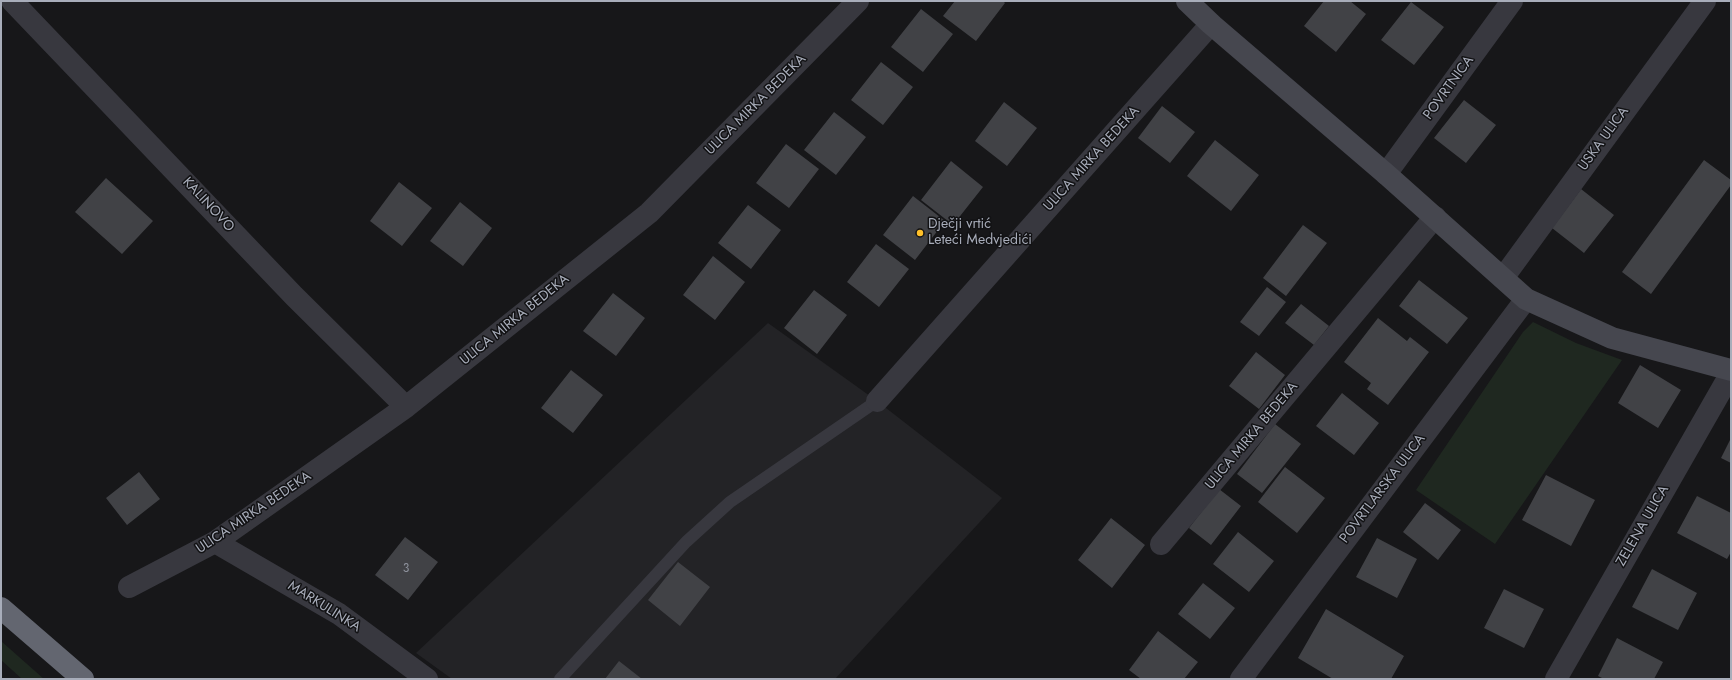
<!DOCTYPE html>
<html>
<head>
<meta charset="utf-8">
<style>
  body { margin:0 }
  #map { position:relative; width:1732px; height:680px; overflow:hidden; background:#171719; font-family:Jost,sans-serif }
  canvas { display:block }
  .frame { position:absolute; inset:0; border:2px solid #a8adba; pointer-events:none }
</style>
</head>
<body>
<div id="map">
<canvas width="1732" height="680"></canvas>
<div class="frame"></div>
</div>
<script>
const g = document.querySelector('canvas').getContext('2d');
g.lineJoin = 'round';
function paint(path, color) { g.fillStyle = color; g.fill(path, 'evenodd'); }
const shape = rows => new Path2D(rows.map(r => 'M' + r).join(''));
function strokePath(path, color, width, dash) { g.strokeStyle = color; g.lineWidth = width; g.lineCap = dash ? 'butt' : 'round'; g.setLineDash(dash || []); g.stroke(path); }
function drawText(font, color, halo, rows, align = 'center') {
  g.font = font + ' Jost,sans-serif'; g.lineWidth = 3; g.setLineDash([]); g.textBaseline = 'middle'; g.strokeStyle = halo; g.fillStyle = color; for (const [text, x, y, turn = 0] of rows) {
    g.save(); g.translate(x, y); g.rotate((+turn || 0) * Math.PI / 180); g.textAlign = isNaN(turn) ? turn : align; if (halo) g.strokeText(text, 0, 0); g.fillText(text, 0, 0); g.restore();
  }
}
paint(shape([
  [768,323,877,401,1002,498,835,679,452,679,416,653]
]), '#232326');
paint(shape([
  [1533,322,1576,343,1622,360,1495,544,1416,490,1523,332],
  [1,641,44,679,22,679,1,660]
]), '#1f2820');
paint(shape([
  [955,1,1003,1,1005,3,976,41,943,16],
  [1324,1,1350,1,1366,14,1336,52,1304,26],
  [1411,2,1444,27,1414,65,1381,40],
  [921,9,953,34,923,72,891,47],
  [881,62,913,87,883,125,851,100],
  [1464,100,1496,125,1466,163,1434,138],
  [1004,102,1037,128,1007,166,975,141],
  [1162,106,1195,132,1170,163,1138,138],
  [834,112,866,137,836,175,804,150],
  [1215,140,1259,175,1231,211,1187,176],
  [786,144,819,169,789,208,756,183],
  [1704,160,1731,180,1731,185,1651,294,1622,272],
  [951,161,983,187,953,225,921,200],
  [106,178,153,221,122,254,75,212],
  [399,182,432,208,402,246,370,221],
  [1581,189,1614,215,1584,253,1552,228],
  [913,196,945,221,915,260,883,235],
  [460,202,492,228,463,266,430,241],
  [748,205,781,230,751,269,718,243],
  [1303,225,1327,243,1286,296,1263,278],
  [876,244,909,269,879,307,847,282],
  [713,256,745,282,715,320,683,295],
  [1419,280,1468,318,1447,344,1399,306],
  [1267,287,1286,302,1259,336,1240,322],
  [814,290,847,315,817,354,784,328],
  [613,293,645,318,616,356,583,331],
  [1301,304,1329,326,1314,345,1285,323],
  [1378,318,1407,341,1410,337,1429,352,1388,405,1367,389,1371,383,1344,362],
  [1256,352,1285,375,1259,409,1229,386],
  [1640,365,1681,390,1658,428,1618,403],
  [571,370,603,395,573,433,541,408],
  [1342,393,1379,423,1354,455,1316,426],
  [1275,424,1301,444,1262,493,1237,474],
  [1731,438,1731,463,1721,458],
  [1285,467,1325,498,1297,533,1258,502],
  [139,472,160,499,127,525,106,498],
  [1546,475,1595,500,1571,546,1522,520],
  [1219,489,1241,506,1211,545,1189,528],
  [1697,496,1731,513,1731,552,1727,559,1677,533],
  [1425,503,1461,530,1438,560,1403,532],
  [1111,518,1145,545,1112,588,1078,560],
  [1238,532,1274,561,1249,592,1213,564],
  [405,537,438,562,408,600,375,575],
  [1377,538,1417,559,1397,598,1356,577],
  [678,562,710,587,680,626,648,600],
  [1652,569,1697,593,1678,630,1632,607],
  [1203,583,1235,608,1210,639,1178,614],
  [1504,589,1544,609,1524,648,1484,628],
  [1326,609,1404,656,1391,679,1333,679,1298,658],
  [1158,631,1198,662,1184,679,1141,679,1129,670],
  [1617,638,1663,662,1654,679,1604,679,1598,676],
  [619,661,642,679,605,679]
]), '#414246');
strokePath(shape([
  [560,679,686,542,730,502,877,401]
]), '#38383f', 12);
strokePath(shape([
  [12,1,294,296,406,407],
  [1386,174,1512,1],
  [1503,278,1705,1],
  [877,401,1211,24],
  [215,542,339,614,427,679],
  [1161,544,1435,217],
  [129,587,215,542,406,407,649,213,858,1],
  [1241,679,1526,299],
  [1556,679,1731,373]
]), '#38383f', 22);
strokePath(shape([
  [1187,1,1211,24,1386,174,1526,299,1612,338,1731,370]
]), '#46474f', 22);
strokePath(shape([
  [1,608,83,679]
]), '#636670', 22);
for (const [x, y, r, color] of [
  [920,233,4,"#ffc029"]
]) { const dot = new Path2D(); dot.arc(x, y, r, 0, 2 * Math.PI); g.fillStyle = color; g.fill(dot); strokePath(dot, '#121214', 1.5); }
drawText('12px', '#8e929d', null, [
  ["3",406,569]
]);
drawText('14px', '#a8adba', '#121214', [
  ["POVRTNICA",1449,88,-54],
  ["ULICA MIRKA BEDEKA",756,105,-45],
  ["USKA ULICA",1604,139,-54],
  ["ULICA MIRKA BEDEKA",1092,159,-48],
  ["KALINOVO",208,205,47],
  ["ULICA MIRKA BEDEKA",515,320,-39],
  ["ULICA MIRKA BEDEKA",1252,436,-50],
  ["POVRTLARSKA ULICA",1383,489,-53],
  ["ULICA MIRKA BEDEKA",254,513,-34],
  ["ZELENA ULICA",1643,526,-60],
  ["MARKULINKA",324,607,32]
]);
drawText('14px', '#a8adba', '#121214', [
  ["Dječji vrtić",928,225],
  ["Leteći Medvjedići",928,241]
], 'left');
</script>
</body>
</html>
